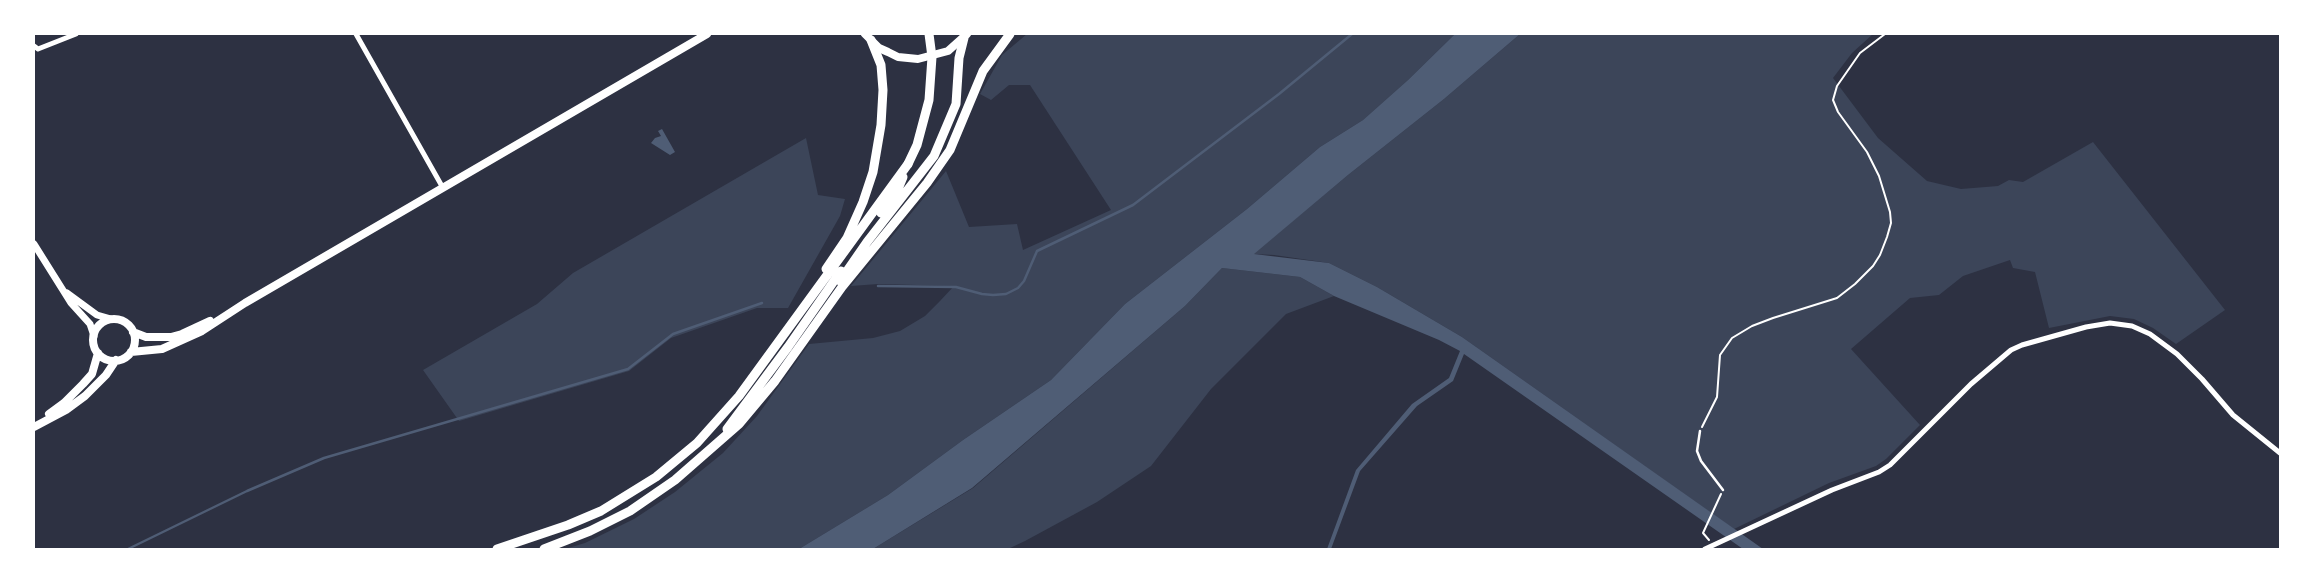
<!DOCTYPE html>
<html>
<head>
<meta charset="utf-8">
<style>
  body { margin:0 }
  #map { position:relative; width:2314px; height:583px; overflow:hidden; background:#2d3142; font-family:"PT Sans",sans-serif }
  canvas { display:block }
  .frame { position:absolute; inset:0; border:35px solid #fff; pointer-events:none }
</style>
</head>
<body>
<div id="map">
<canvas width="2314" height="583"></canvas>
<div class="frame"></div>
</div>
<script>
const g = document.querySelector('canvas').getContext('2d');
g.lineJoin = 'round';
function paint(path, color) { g.fillStyle = color; g.fill(path, 'evenodd'); }
const shape = rows => new Path2D(rows.map(r => 'M' + r).join(''));
function strokePath(path, color, width, dash) { g.strokeStyle = color; g.lineWidth = width; g.lineCap = dash ? 'butt' : 'round'; g.setLineDash(dash || []); g.stroke(path); }
paint(shape([
  [1027,34,1455,34,1408,80,1363,120,1320,147,1247,209,1125,304,1051,380,963,440,888,495,799,549,565,549,585,543,634,519,675,492,723,453,757,416,809,344,873,338,900,331,925,316,940,301,954,286,878,284,851,286,946,171,969,227,1017,224,1023,250,1111,210,1030,85,1009,85,991,100,980,94,1002,55],
  [1520,34,1873,34,1852,53,1833,78,1878,138,1927,181,1961,189,1998,186,2009,180,2023,182,2093,142,2225,310,2176,344,2153,328,2134,319,2110,316,2049,328,2035,272,2013,268,2010,260,1963,276,1939,295,1910,298,1851,349,1920,425,1886,459,1876,466,1829,483,1734,529,1462,337,1377,287,1329,263,1274,255,1253,254,1348,175,1444,99],
  [806,138,818,195,845,199,840,216,788,308,757,308,671,338,629,371,459,421,423,370,537,304,573,273],
  [1222,268,1300,277,1334,296,1286,314,1211,389,1151,466,1097,502,1025,541,1008,549,873,549,973,488,1185,306]
]), '#3c4559');
paint(shape([
  [1455,34,1520,34,1444,99,1348,175,1254,254,1329,263,1377,287,1462,337,1763,549,1743,549,1464,354,1453,381,1417,406,1360,471,1331,549,1327,549,1356,470,1412,404,1449,378,1460,351,1439,340,1334,296,1300,277,1222,268,1185,306,972,488,873,549,799,549,888,495,963,440,1051,380,1125,304,1247,209,1320,147,1363,120,1408,80],
  [662,129,675,152,670,155,651,143,655,138,661,136,658,131]
]), '#4f5d75');
strokePath(shape([
  [878,286,956,287,982,294,993,295,1006,294,1018,288,1024,281,1037,251,1133,205,1279,94,1352,34],
  [128,549,247,491,324,458,628,369,673,334,762,303]
]), '#4f5d75', 2.5);
strokePath(shape([
  [1702,427,1717,397,1720,355,1732,338,1752,326,1773,318,1837,298,1855,284,1873,266,1880,255,1887,237,1891,223,1890,212,1879,176,1867,152,1838,112,1833,100,1837,86,1860,53,1885,34],
  [1709,540,1703,533,1721,494]
]), '#fff', 2);
strokePath(shape([
  [1700,431,1697,451,1701,461,1723,490]
]), '#fff', 2.5);
strokePath(shape([
  [356,34,443,188],
  [34,46,38,49,76,34],
  [1705,549,1832,490,1879,472,1890,465,1971,384,2011,350,2022,345,2086,327,2110,323,2132,326,2150,334,2177,354,2202,379,2233,415,2280,453]
]), '#fff', 5);
strokePath(shape([
  [34,244,71,303,90,324,94,336],
  [67,293,97,315,111,319]
]), '#fff', 7);
strokePath(shape([
  [865,34,879,48,888,52,898,57,918,59,948,51,967,34],
  '93 340a21 21 0 1 1 42 0a21 21 0 1 1-42 0Z',
  [133,332,146,337,171,337,182,334,210,321],
  [131,352,162,349,202,331,245,303,707,34],
  [49,414,64,403,83,384,92,374,98,353],
  [34,427,66,410,85,396,106,375,116,360]
]), '#fff', 8);
strokePath(shape([
  [908,164,917,145,929,100,932,57,929,34]
]), '#fff', 9);
strokePath(shape([
  [881,213,898,189,903,177],
  [826,269,847,238,863,202,873,172,881,125,883,90,881,65,871,40],
  [840,281,867,242,934,156,956,104,959,58,964,38],
  [727,429,788,347,841,271],
  [497,549,568,525,601,511,656,477,697,443,739,396,908,164],
  [544,549,590,531,630,511,675,480,739,424,775,381,842,287,927,183,950,150,983,71,1010,34]
]), '#fff', 9);
</script>
</body>
</html>
